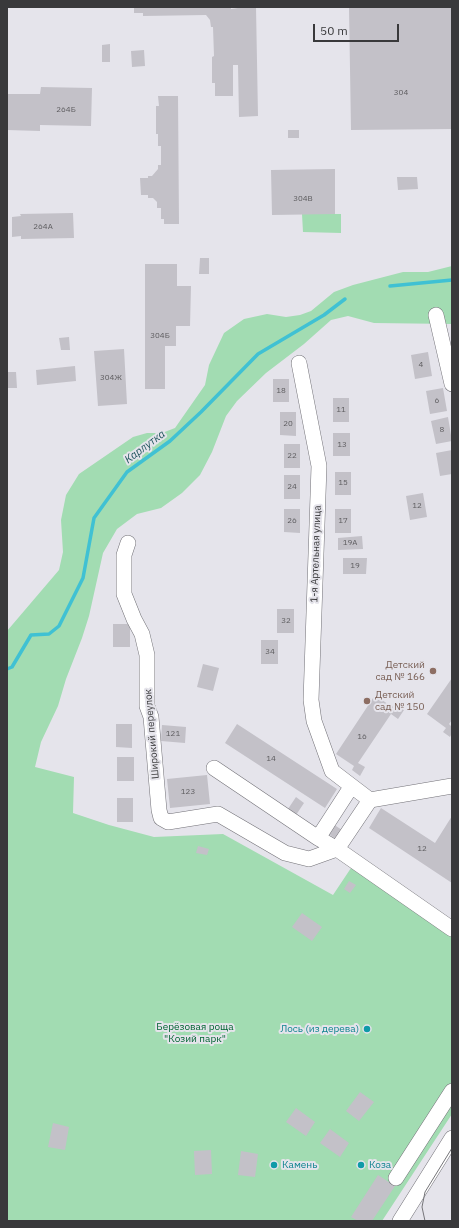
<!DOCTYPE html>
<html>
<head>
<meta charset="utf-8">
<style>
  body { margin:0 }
  #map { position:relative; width:459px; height:1228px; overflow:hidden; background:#e5e4eb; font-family:"IBM Plex Sans",sans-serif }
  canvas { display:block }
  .frame { position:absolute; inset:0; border:8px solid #39393b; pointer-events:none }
  .scale { position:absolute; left:313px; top:24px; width:86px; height:18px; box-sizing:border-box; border:2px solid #39393b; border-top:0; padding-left:5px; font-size:12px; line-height:14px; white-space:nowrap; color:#39393b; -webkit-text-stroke:3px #e5e4eb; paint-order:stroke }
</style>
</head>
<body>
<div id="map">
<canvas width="459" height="1228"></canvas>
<div class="frame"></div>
<div class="scale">50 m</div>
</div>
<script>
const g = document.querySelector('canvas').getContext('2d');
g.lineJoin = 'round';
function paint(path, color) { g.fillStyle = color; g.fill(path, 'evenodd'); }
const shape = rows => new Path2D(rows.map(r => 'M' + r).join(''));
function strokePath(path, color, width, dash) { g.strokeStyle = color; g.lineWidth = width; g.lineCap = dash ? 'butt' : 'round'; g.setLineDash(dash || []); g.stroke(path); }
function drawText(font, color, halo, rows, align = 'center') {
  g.font = font + ' "IBM Plex Sans",sans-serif'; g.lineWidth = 4; g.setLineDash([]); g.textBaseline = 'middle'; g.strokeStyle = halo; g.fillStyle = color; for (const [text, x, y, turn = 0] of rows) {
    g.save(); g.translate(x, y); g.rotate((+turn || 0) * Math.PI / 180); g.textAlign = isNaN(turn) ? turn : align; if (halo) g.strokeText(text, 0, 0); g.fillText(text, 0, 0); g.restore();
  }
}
paint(shape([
  [302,214,341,214,341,233,303,232],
  [452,266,452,324,374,323,348,316,331,320,304,344,266,373,237,401,226,416,212,452,200,475,182,493,161,508,137,514,117,529,103,553,89,616,82,638,66,679,58,706,41,742,35,767,74,777,73,813,109,825,154,837,223,834,333,895,351,868,452,937,452,1114,382,1221,7,1221,7,631,59,570,63,552,61,520,66,495,79,474,133,437,147,433,162,433,175,428,205,385,209,365,224,333,244,319,267,314,286,317,300,315,311,311,334,292,353,285,403,272,428,272]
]), '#a2dcb2');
strokePath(shape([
  [390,286,452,280],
  [7,669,12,667,31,635,49,634,59,626,83,578,94,518,127,472,170,441,201,412,258,354,324,315,345,299]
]), '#40c1d3', 3.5);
paint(shape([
  [134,7,231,7,231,9,238,8,238,7,256,7,258,116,239,117,238,65,233,65,233,96,215,96,215,83,212,83,212,57,214,56,213,27,211,27,210,20,206,15,143,16,143,13,134,13],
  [349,7,452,7,452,129,351,130],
  [110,44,110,62,102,62,102,45],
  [144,50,145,66,132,67,131,51],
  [41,87,92,88,91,126,40,125,40,131,7,130,7,94,40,94],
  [158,96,178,96,179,224,164,224,164,219,161,219,161,208,157,208,157,202,153,198,148,198,148,195,141,195,140,178,148,178,148,176,152,176,158,169,158,165,161,165,161,146,158,146,158,134,156,134,156,106,159,106],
  [288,130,299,130,299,138,288,138],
  [335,169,335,214,272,215,271,170],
  [397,177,417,177,418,189,398,190],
  [73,213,74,238,21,239,21,236,12,237,12,217,21,216,20,214],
  [200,258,209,258,209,274,199,274],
  [145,264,177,264,177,286,191,286,190,326,176,326,176,346,165,346,165,389,145,389],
  [69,337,70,350,61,350,59,338],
  [124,349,127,404,98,406,94,351],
  [428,352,432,376,415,379,411,355],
  [75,366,76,381,37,385,36,370],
  [7,372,16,372,17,388,7,388],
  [273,379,289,379,289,402,273,402],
  [443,388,447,411,430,414,426,391],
  [333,398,349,398,349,422,333,422],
  [280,412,296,412,296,436,280,435],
  [448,417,452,441,436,444,431,421],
  [333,433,350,433,350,456,333,456],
  [284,444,300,444,300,468,284,468],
  [452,450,452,474,440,476,436,453],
  [335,472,351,472,351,495,335,495],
  [284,475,300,475,300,499,284,499],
  [423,493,427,517,410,520,406,496],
  [284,509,300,509,300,533,284,532],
  [335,509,351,509,351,533,335,533],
  [362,536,363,549,338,550,338,538],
  [343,558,367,558,366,574,343,574],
  [277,609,294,609,294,633,277,633],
  [113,624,130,624,130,647,113,647],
  [261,640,278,640,278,664,261,664],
  [203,664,219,668,213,691,197,687],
  [452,678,452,720,449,724,452,727,452,733,450,737,443,732,446,728,427,714],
  [375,695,392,707,394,704,404,710,398,719,391,714,358,763,365,767,360,776,352,770,354,766,336,754],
  [116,724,132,724,132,748,116,747],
  [237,724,337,789,325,808,225,743],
  [162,725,186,727,185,743,161,741],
  [117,757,134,757,134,781,117,781],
  [207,775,210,804,170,808,167,779],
  [296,797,304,803,296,815,288,809],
  [117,798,133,798,133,822,117,822],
  [381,808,435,843,452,816,452,883,369,828],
  [333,824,342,830,336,839,327,833],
  [198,846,209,849,207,855,196,853],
  [349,881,356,885,350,893,344,889],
  [302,913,322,927,312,941,292,927],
  [360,1092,374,1102,359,1121,346,1111],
  [296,1108,315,1122,306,1136,286,1122],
  [53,1123,69,1127,65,1150,48,1147],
  [330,1129,349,1143,340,1157,320,1143],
  [211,1150,212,1174,195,1175,194,1151],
  [241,1151,258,1154,255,1177,238,1175],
  [378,1175,395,1186,372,1221,358,1221,351,1217]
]), '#c3c1c8');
const minor = shape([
  [436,315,452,384],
  [128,543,124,555,124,594,134,619,142,634,147,655,147,706,151,717,159,810,161,818,168,822,218,814,285,853,309,859,337,849,370,800,332,771,314,721,311,700,319,466,299,363],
  [214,768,318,838,337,849,452,929],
  [370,800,452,786],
  [318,838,351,787],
  [396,1178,452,1091],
  [400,1221,452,1138]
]);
strokePath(minor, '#727177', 16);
strokePath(minor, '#fff', 15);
strokePath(shape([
  [425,1221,422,1207,425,1192,452,1148]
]), '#757579', 1);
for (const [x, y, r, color] of [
  [433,671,4,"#8d6e63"],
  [367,701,4,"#8d6e63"],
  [367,1029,4,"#0f9aa8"],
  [274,1165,4,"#0f9aa8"],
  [361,1165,4,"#0f9aa8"]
]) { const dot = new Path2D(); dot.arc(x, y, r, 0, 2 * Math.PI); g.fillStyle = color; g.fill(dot); strokePath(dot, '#e5e4eb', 1.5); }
drawText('8px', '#5c5b5e', null, [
  ["304",401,93],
  ["264Б",66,110],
  ["304В",303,199],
  ["264А",43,227],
  ["304Б",160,336],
  ["4",421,365],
  ["304Ж",111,378],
  ["18",281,391],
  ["6",437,401],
  ["11",341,410],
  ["20",288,424],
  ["8",442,430],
  ["13",342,445],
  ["22",292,456],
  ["15",343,483],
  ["24",292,487],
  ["12",417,506],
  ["26",292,521],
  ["17",343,521],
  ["19А",350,543],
  ["19",355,566],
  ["32",286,621],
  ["34",270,652],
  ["121",173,734],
  ["16",362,737],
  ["14",271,759],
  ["123",188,792],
  ["12",422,849]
]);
drawText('10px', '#39393b', '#e5e4eb', [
  ["1-я Артельная улица",316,554,-88],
  ["Широкий переулок",152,734,-95]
]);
drawText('10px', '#785e54', '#e5e4eb', [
  ["Детский",425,665],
  ["сад № 166",425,677],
  ["Детский",375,695,"left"],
  ["сад № 150",375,707,"left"]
], 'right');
drawText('10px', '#006332', '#e5e4eb', [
  ["Берёзовая роща",195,1027],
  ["\"Козий парк\"",195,1039]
]);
drawText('10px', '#0d838f', '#e5e4eb', [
  ["Лось (из дерева)",359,1029,"right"],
  ["Камень",282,1165],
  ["Коза",369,1165]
], 'left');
drawText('italic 11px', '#1d535b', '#e5e4eb', [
  ["Карлутка",145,447,-37]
]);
</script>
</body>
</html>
